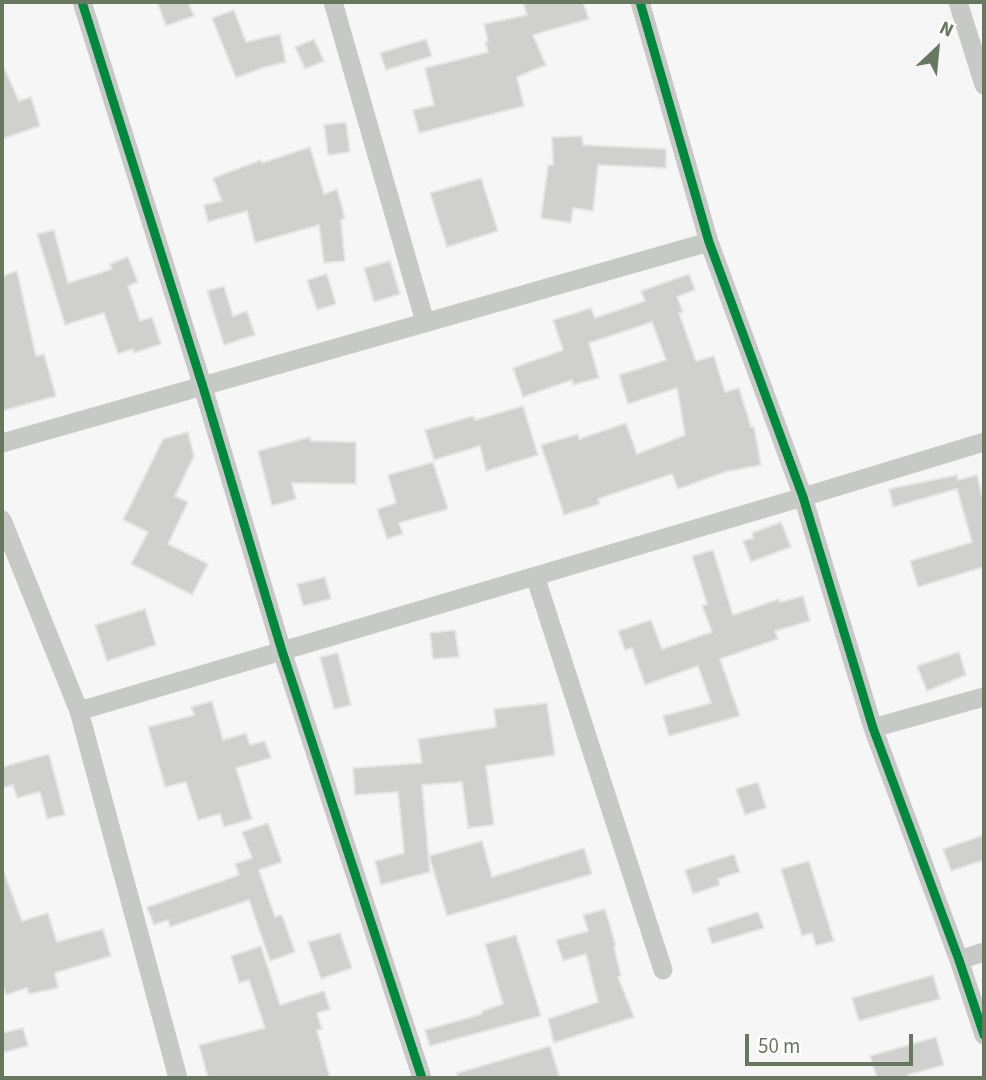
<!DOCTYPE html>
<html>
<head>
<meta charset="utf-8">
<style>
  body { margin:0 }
  #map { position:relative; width:986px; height:1080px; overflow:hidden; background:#f6f6f6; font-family:"Source Sans 3",sans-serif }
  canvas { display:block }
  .frame { position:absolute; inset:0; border:4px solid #66785f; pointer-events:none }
  .north { position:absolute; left:902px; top:14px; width:70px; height:70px; -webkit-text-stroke:5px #fff; paint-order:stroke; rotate:26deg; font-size:19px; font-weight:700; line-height:28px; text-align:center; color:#66785f }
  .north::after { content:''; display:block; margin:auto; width:24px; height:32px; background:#66785f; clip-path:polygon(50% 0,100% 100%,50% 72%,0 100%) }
  .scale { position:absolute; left:745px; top:1034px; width:168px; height:32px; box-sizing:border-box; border:4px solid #66785f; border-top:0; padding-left:9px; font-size:21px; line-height:24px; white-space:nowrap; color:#66785f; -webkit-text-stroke:5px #fff; paint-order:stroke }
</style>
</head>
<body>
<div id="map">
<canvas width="986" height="1080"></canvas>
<div class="frame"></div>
<div class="north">N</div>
<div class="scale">50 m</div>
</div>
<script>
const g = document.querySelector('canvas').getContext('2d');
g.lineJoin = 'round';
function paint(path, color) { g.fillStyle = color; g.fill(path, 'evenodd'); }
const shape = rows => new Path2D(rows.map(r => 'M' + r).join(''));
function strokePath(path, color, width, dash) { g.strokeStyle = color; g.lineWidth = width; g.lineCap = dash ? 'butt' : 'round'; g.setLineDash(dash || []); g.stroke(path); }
const building = shape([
  [157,2,188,2,194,16,166,26,157,2],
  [523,2,583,2,589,19,533,35,546,65,517,77,524,106,419,133,413,110,434,105,425,68,488,52,485,42,488,41,484,24,527,15,523,2],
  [234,10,246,42,280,34,286,62,265,67,236,78,212,18,234,10],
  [314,39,324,61,305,69,295,47,314,39],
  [426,39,432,56,386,70,380,53,426,39],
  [2,63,19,101,31,97,40,126,2,139,2,63],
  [346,122,350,152,328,155,324,125,346,122],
  [582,136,583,145,666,149,666,168,598,165,593,211,573,208,571,223,541,218,548,165,553,165,552,137,582,136],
  [310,147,324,194,337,189,345,218,341,220,345,261,324,263,319,225,255,243,247,211,208,222,204,205,222,201,213,178,261,160,262,163,310,147],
  [481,178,498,231,447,247,430,193,481,178],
  [54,230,68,283,112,269,110,264,128,257,138,282,128,286,140,321,152,317,161,344,134,353,133,349,118,354,104,313,65,325,37,234,54,230],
  [390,261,400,294,374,302,364,268,390,261],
  [17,271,36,356,44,354,56,396,2,411,2,276,17,271],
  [327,274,336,304,317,310,307,280,327,274],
  [689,274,695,290,677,297,683,312,679,313,696,361,714,356,725,392,739,388,751,427,754,427,761,465,725,472,678,489,672,474,598,499,600,504,564,515,541,445,578,434,579,439,626,423,637,454,685,435,677,388,628,404,619,375,666,360,652,322,589,343,599,378,573,385,572,380,523,397,513,368,563,350,553,320,591,308,595,318,645,301,641,291,689,274],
  [224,286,233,316,247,311,255,335,224,345,207,291,224,286],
  [523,406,538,455,486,471,480,446,434,460,425,430,473,416,475,420,523,406],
  [188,432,194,456,175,496,188,502,168,544,208,564,192,595,131,564,148,532,123,520,163,439,188,432],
  [310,437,311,441,356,442,356,484,292,483,296,499,272,506,258,451,310,437],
  [433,462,448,509,399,523,403,534,387,539,377,509,396,503,388,475,433,462],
  [957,475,958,480,977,475,984,504,984,567,918,587,910,561,972,542,957,489,893,507,889,489,957,475],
  [781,522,791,547,751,562,743,541,753,538,752,533,781,522],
  [713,550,733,615,779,599,780,602,803,596,810,621,775,631,778,639,720,659,740,716,669,736,663,716,711,703,698,666,645,685,632,648,625,650,618,631,651,620,662,649,712,632,702,606,707,604,692,556,713,550],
  [325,577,331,599,303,606,297,584,325,577],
  [145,609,156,645,107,661,95,625,145,609],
  [455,630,459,657,433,659,430,633,455,630],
  [959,652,966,675,927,691,917,666,959,652],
  [338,653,351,705,334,709,320,657,338,653],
  [212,701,223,740,246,733,250,745,265,741,271,758,236,768,252,819,224,827,220,814,198,820,186,782,165,787,148,727,194,715,191,707,212,701],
  [547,703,555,755,486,766,494,825,468,828,462,782,422,785,430,872,381,885,375,861,404,853,398,792,355,795,353,768,422,763,418,739,496,727,494,709,547,703],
  [49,754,65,815,47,819,40,792,17,798,13,785,2,788,2,767,49,754],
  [758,782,766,808,745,815,736,789,758,782],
  [268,823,282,862,259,870,275,917,282,915,295,952,270,961,249,900,170,927,168,920,154,925,147,907,239,875,235,864,252,858,242,832,268,823],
  [984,835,984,860,951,871,943,849,984,835],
  [482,841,492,877,584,848,592,874,447,916,429,856,482,841],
  [734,854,740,872,718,879,720,885,693,894,685,870,734,854],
  [809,861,834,941,816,946,812,933,802,936,781,869,809,861],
  [4,872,22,921,48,913,57,942,103,929,111,956,55,973,58,988,29,994,27,988,6,995,2,983,2,873,4,872],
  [605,909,616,946,614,947,621,976,618,977,634,1017,554,1043,548,1019,598,1002,586,954,563,961,556,940,588,931,583,915,605,909],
  [758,912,764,928,712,944,707,928,758,912],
  [340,933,352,968,321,979,308,942,340,933],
  [516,935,541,1016,430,1046,425,1030,482,1014,482,1011,503,1004,485,944,516,935],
  [261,946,280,1005,324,991,330,1009,317,1013,322,1029,317,1030,330,1078,208,1078,199,1045,265,1028,249,980,239,983,231,956,261,946],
  [933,975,940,999,859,1021,852,998,933,975],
  [23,1028,28,1046,2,1053,2,1033,23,1028],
  [936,1037,944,1065,908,1075,909,1078,877,1078,870,1056,936,1037],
  [550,1046,560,1078,458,1078,457,1073,550,1046]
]);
paint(building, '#d0d1ce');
strokePath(building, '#e6e6e6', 2);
strokePath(shape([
  [82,2,203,387,282,651,422,1078],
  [333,2,425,322],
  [640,2,709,242,803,497,873,728,959,960,984,1035],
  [958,2,984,85],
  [2,443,709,242],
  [2,520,79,711,178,1078],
  [535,576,663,970],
  [79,711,803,497,984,442],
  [873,728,984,697],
  [959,960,984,952]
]), '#c7c9c7', 19);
strokePath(shape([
  [82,2,203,387,282,651,422,1078],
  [640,2,709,242,803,497,873,728,959,960,984,1035]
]), '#00873e', 9);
</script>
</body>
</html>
